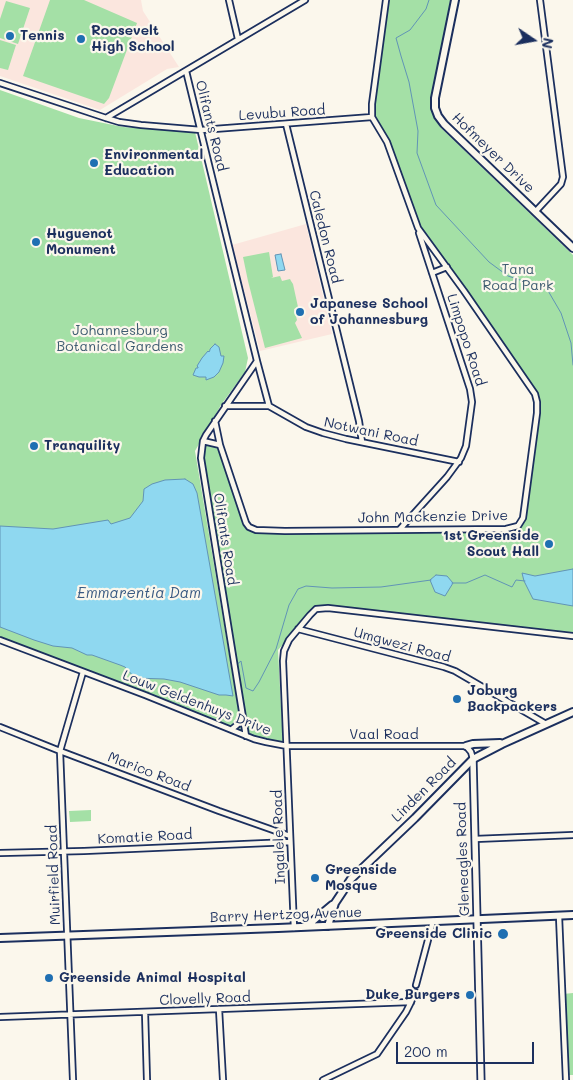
<!DOCTYPE html>
<html>
<head>
<meta charset="utf-8">
<style>
  body { margin:0 }
  #map { position:relative; width:573px; height:1080px; overflow:hidden; background:#fbf7ec; font-family:Mali,sans-serif }
  canvas { display:block }
  .north { position:absolute; left:508px; top:15px; width:50px; height:50px; -webkit-text-stroke:4px #fbf7ec; paint-order:stroke; rotate:102deg; font-size:14px; font-weight:700; line-height:20px; text-align:center; color:#1b2f5e }
  .north::after { content:''; display:block; margin:auto; width:18px; height:22px; background:#1b2f5e; clip-path:polygon(50% 0,100% 100%,50% 72%,0 100%) }
  .scale { position:absolute; left:396px; top:1042px; width:138px; height:22px; box-sizing:border-box; border:2px solid #1b2f5e; border-top:0; padding-left:6px; font-size:15px; line-height:18px; white-space:nowrap; color:#1b2f5e; -webkit-text-stroke:4px #fbf7ec; paint-order:stroke }
</style>
</head>
<body>
<div id="map">
<canvas width="573" height="1080"></canvas>
<div class="north">N</div>
<div class="scale">200 m</div>
</div>
<script>
const g = document.querySelector('canvas').getContext('2d');
g.lineJoin = 'round';
function paint(path, color) { g.fillStyle = color; g.fill(path, 'evenodd'); }
const shape = rows => new Path2D(rows.map(r => 'M' + r).join(''));
function strokePath(path, color, width, dash) { g.strokeStyle = color; g.lineWidth = width; g.lineCap = dash ? 'butt' : 'round'; g.setLineDash(dash || []); g.stroke(path); }
function drawText(font, color, halo, rows, align = 'center') {
  g.font = font + ' Mali,sans-serif'; g.lineWidth = 4.5; g.setLineDash([]); g.textBaseline = 'middle'; g.strokeStyle = halo; g.fillStyle = color; for (const [text, x, y, turn = 0] of rows) {
    g.save(); g.translate(x, y); g.rotate((+turn || 0) * Math.PI / 180); g.textAlign = isNaN(turn) ? turn : align; if (halo) g.strokeText(text, 0, 0); g.fillText(text, 0, 0); g.restore();
  }
}
paint(shape([
  [0,0,141,0,143,11,179,67,167,69,100,110,0,76],
  [306,224,332,334,260,351,232,245]
]), '#fbe6de');
paint(shape([
  [50,0,84,0,137,23,109,98,104,104,23,76],
  [389,0,451,0,430,101,440,127,573,255,573,637,312,608,297,629,278,650,283,744,248,734,203,461,205,445,220,448,244,526,260,534,508,532,521,519,537,411,534,394,417,230,391,148,373,117],
  [6,1,30,8,18,44,0,38,0,19],
  [0,40,16,45,8,70,0,68],
  [0,90,79,118,123,127,195,132,248,358,245,372,221,405,195,451,242,732,0,641],
  [269,252,273,277,271,278,280,276,282,281,290,279,291,281,293,284,298,307,294,309,297,320,295,323,302,338,265,348,248,281,243,257],
  [91,810,91,821,70,822,69,811],
  [573,993,573,1075,565,1075,563,994]
]), '#a4e0a6');
const water = shape([
  [281,254,285,270,278,271,275,255,281,254],
  [215,344,219,347,221,356,224,356,223,363,219,372,214,377,206,380,206,377,199,377,193,375,196,368,198,368,198,367,197,366,202,358,208,351,209,352,210,350,210,349,215,344],
  [185,479,193,484,197,493,233,696,226,695,219,695,180,682,164,679,135,678,125,667,120,665,92,655,87,655,72,648,53,646,34,640,0,627,0,526,53,529,108,520,111,524,130,518,143,501,144,489,152,484,165,480,185,479],
  [573,569,573,606,533,599,524,581,522,573,535,576,573,569],
  [436,575,447,576,453,583,445,596,435,592,430,580,436,575]
]);
paint(water, '#8fd8f0');
strokePath(water, '#6194b6', 1);
strokePath(shape([
  [429,0,426,9,410,30,396,38,401,56,409,82,418,131,417,153,436,205,489,262,508,276,547,289,561,313,571,343,573,365],
  [452,583,466,583,485,575,512,587,516,580,525,581],
  [235,666,241,661,246,688,253,691,259,682,276,649,289,605,298,589,306,586,332,588,381,587,431,580]
]), '#6194b6', 1);
const minor = shape([
  [229,0,238,39],
  [186,71,257,361,206,435,203,441,201,458,246,736],
  [0,83,106,118,119,122,141,125,201,130,372,117],
  [106,118,305,0],
  [286,124,359,421,362,442],
  [535,212,561,184,563,177,540,0],
  [432,273,447,267],
  [257,361,269,406],
  [225,406,269,406,306,427,323,433,346,439,459,462],
  [215,421,220,445],
  [203,441,220,445,246,523,249,527,256,530,285,531,506,529,518,526,523,518,537,413,537,402,535,394,464,291,418,228,387,142,372,117,372,104,386,0],
  [400,529,447,477,461,458,466,446,472,402,470,389,419,233],
  [298,629,444,667,455,671,546,724],
  [0,640,145,695,254,739,266,742,287,746,466,746,471,752,473,759],
  [0,727,60,751,219,811,290,836],
  [232,729,237,725,243,717],
  [475,839,573,835],
  [0,853,84,851,290,842],
  [559,916,566,1080],
  [294,928,283,661,284,651,289,640,310,615,316,609,328,608,573,636],
  [416,985,433,921],
  [219,1009,223,1080],
  [145,1012,147,1080],
  [0,1017,411,1002],
  [73,1080,60,751,83,672],
  [323,1080,377,1054,406,1012,411,1002,415,992]
]);
const tertiary = shape([
  [473,759,481,1080]
]);
const secondary = shape([
  [455,0,435,98,435,108,438,116,444,124,573,248],
  [466,746,473,744,500,743],
  [307,926,332,905],
  [328,926,335,903,351,879,415,818,473,759,502,744,573,712],
  [0,938,278,928,573,915]
]);
strokePath(minor, '#1b2f5e', 8);
strokePath(tertiary, '#1b2f5e', 9);
strokePath(secondary, '#1b2f5e', 10);
strokePath(minor, '#fbf7ec', 4.5);
strokePath(tertiary, '#fbf7ec', 5.5);
strokePath(secondary, '#fbf7ec', 6);
for (const [x, y, r, color] of [
  [10,36,5,"#1f6fb2"],
  [81,39,5,"#1f6fb2"],
  [94,163,5,"#1f6fb2"],
  [36,242,5,"#1f6fb2"],
  [300,312,5,"#1f6fb2"],
  [34,446,5,"#1f6fb2"],
  [549,544,5,"#1f6fb2"],
  [457,699,5,"#1f6fb2"],
  [315,878,5,"#1f6fb2"],
  [503,934,6,"#1f6fb2"],
  [49,978,5,"#1f6fb2"],
  [470,995,5,"#1f6fb2"]
]) { const dot = new Path2D(); dot.arc(x, y, r, 0, 2 * Math.PI); g.fillStyle = color; g.fill(dot); strokePath(dot, '#fbf7ec', 2); }
drawText('bold 14px', '#1b2f5e', '#fbf7ec', [
  ["Roosevelt",91,31],
  ["High School",91,47],
  ["Tennis",20,36],
  ["Environmental",104,155],
  ["Education",104,171],
  ["Huguenot",46,234],
  ["Monument",46,250],
  ["Japanese School",310,304],
  ["of Johannesburg",310,320],
  ["Tranquility",44,446],
  ["1st Greenside",539,536,"right"],
  ["Scout Hall",539,552,"right"],
  ["Joburg",467,691],
  ["Backpackers",467,707],
  ["Greenside",325,870],
  ["Mosque",325,886],
  ["Greenside Clinic",492,934,"right"],
  ["Greenside Animal Hospital",59,978],
  ["Duke Burgers",460,995,"right"]
], 'left');
drawText('14px', '#1b2f5e', '#fbf7ec', [
  ["Levubu Road",282,113,-4],
  ["Olifants Road",211,126,76],
  ["Hofmeyer Drive",493,153,44],
  ["Caledon Road",325,237,76],
  ["Limpopo Road",466,340,72],
  ["Notwani Road",371,432,12],
  ["John Mackenzie Drive",433,517,-1],
  ["Olifants Road",225,539,81],
  ["Umgwezi Road",402,645,15],
  ["Louw Geldenhuys Drive",197,703,21],
  ["Vaal Road",384,735],
  ["Marico Road",149,772,21],
  ["Linden Road",424,790,-45],
  ["Komatie Road",145,837,-3],
  ["Ingalele Road",279,837,-92],
  ["Gleneagles Road",463,859,-92],
  ["Muirfield Road",54,875,-92],
  ["Barry Hertzog Avenue",286,915,-2],
  ["Clovelly Road",205,999,-2]
]);
drawText('14px', '#3d5b70', '#fbf7ec', [
  ["Tana",518,270],
  ["Road Park",518,286],
  ["Johannesburg",120,331],
  ["Botanical Gardens",120,347]
]);
drawText('italic 15px', '#385982', '#fbf7ec', [
  ["Emmarentia Dam",139,593]
]);
</script>
</body>
</html>
